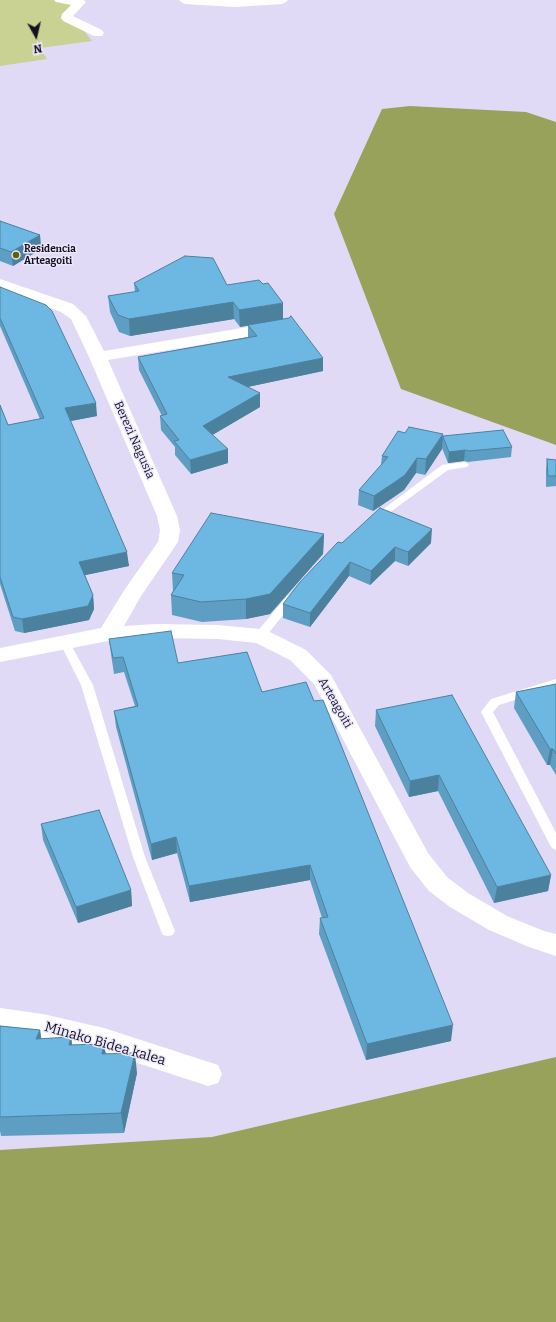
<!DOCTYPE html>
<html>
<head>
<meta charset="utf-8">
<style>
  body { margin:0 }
  #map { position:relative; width:556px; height:1322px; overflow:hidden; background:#e0daf7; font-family:Bitter,serif }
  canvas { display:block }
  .north { position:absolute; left:16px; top:16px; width:40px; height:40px; -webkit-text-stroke:3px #ece8fc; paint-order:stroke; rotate:172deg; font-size:11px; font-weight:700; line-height:16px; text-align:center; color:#151121 }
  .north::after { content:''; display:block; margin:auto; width:14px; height:18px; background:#151121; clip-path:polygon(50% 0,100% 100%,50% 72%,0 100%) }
</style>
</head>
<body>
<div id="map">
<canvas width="556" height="1322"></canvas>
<div class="north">N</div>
</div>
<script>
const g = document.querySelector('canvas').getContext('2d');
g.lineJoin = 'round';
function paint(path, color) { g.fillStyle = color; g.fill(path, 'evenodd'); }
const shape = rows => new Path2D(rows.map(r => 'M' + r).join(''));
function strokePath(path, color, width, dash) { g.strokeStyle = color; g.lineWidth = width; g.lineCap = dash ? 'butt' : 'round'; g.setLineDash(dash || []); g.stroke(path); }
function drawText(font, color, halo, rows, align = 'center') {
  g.font = font + ' Bitter,serif'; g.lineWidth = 3; g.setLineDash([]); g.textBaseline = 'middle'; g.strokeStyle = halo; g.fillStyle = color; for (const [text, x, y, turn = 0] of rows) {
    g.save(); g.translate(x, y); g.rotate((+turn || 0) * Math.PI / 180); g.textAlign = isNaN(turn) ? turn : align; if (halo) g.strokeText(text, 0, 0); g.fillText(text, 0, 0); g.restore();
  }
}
paint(shape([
  [0,0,53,0,77,2,61,18,82,28,92,41,40,48,47,59,0,66]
]), '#c9d292');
paint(shape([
  [410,106,526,112,556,122,556,445,401,389,334,214,382,109],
  [556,1057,556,1322,0,1322,0,1150,212,1137]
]), '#99a25a');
paint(shape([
  [464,462,467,463,469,465,467,467,448,470,378,521,375,522,370,519,442,465,464,462],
  [291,595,295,596,296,598,295,600,264,639,256,639,255,636,256,633,287,596,291,595],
  [65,639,69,640,70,643,93,685,145,857,175,931,173,935,168,936,163,935,161,931,133,857,81,685,60,643,61,640,65,639],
  [556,679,556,687,499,705,493,712,556,833,556,850,552,848,550,845,481,712,491,699,556,679]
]), '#fff');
paint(shape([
  [54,0,84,0,86,2,73,16,102,30,104,33,102,36,94,36,63,21,61,18,62,14,71,5,56,2,54,0],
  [179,0,288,0,286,2,282,4,235,7,185,4,181,2,179,0],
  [0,279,73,304,86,316,104,351,278,322,284,323,286,327,284,331,278,332,108,360,177,516,180,530,178,542,141,596,124,626,156,624,218,625,260,629,268,631,306,650,331,675,428,853,447,877,468,893,507,916,544,931,556,934,556,956,529,947,489,930,450,907,429,891,410,867,314,684,290,660,256,643,218,639,156,638,108,641,0,662,0,648,101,628,125,589,158,542,160,530,157,516,89,357,71,319,61,312,0,289,0,279],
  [0,1008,43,1014,104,1028,218,1065,222,1074,218,1083,208,1086,104,1052,43,1038,0,1032,0,1008]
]), '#fff');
paint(shape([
  [0,221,40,235,41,249,13,266,0,261],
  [134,283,227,285,283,319,323,371,247,387,260,407,212,435,228,463,191,474,175,455,175,447,161,430,160,416,162,416,139,370,138,357,248,337,248,325,240,327,234,319,130,336,119,332,110,312,108,296,135,292],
  [0,287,97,416,70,421,129,566,85,575,93,595,94,609,89,620,24,633,15,631,0,584,0,405,8,425,40,419,0,326],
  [405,433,443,436,512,447,511,457,468,462,464,461,448,463,442,448,442,449,425,475,416,473,404,490,394,497,373,511,358,505,359,490,381,465,382,456],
  [547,459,556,460,556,486,546,487,546,469],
  [324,534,323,554,270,614,246,619,202,622,172,615,171,595,173,591,172,573],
  [342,543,431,543,408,566,395,561,370,585,349,576,310,627,283,618,283,604],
  [109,639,262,692,451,1041,366,1060,319,934,320,918,322,918,310,880,190,902,177,853,152,860,116,727,114,711,135,706,124,672,114,674,111,654],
  [556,684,556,775,550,765,547,765,514,708,516,692],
  [376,710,551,875,548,891,494,903,438,791,409,797,375,726],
  [41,824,131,890,132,906,78,923,43,840],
  [0,1026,40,1030,41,1039,71,1037,72,1045,104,1044,106,1054,137,1073,124,1133,1,1136,0,1131]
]), '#5e9ec2');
paint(shape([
  [40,235,41,249,13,266,11,252],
  [233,302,234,319,130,336,129,319],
  [283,303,283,320,240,327,239,310],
  [323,358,323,371,229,391,228,377],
  [260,393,260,407,204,440,203,426],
  [96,403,97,416,66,422,65,408],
  [443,434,442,449,425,475,426,459],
  [228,449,228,463,191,474,190,460],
  [465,450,464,461,448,463,449,452],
  [417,458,416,473,404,490,373,511,374,496],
  [432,529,431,543,408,566,408,552],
  [324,534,323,554,270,614,246,619,246,599],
  [395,547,395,561,370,585,371,571],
  [127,552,129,566,81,576,79,562],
  [350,562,349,576,310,627,310,613],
  [93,595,94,609,89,620,24,633,22,619],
  [550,749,553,749,550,765,547,765],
  [439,775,438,791,409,797,410,781],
  [176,837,177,853,152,860,151,844],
  [310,865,310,880,190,902,189,886],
  [551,875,548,891,494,903,497,887],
  [131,890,132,906,78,923,76,907],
  [453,1025,451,1041,366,1060,367,1044],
  [40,1030,43,1050,36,1039],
  [71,1037,74,1057,69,1045],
  [104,1044,107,1064,102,1054],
  [135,1053,137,1073,124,1133,121,1113]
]), '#4c819e');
const building = shape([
  [0,221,40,235,11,252,0,248,0,221],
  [185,256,213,258,227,285,259,280,263,284,268,283,283,303,239,310,233,302,129,319,118,315,108,296,139,291,134,283,185,256],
  [0,287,46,305,52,311,96,403,65,408,127,552,79,562,93,595,88,606,22,619,13,617,0,577,0,405,8,425,44,418,0,318,0,287],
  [291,316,323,358,228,377,260,393,203,426,228,449,190,460,174,441,179,440,160,416,167,414,138,357,257,336,248,325,289,318,291,316],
  [409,427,443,434,426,459,417,458,405,475,395,482,374,496,359,490,388,457,382,456,398,431,405,433,409,427],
  [503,430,512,447,469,451,465,450,449,452,443,437,443,436,503,430],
  [547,459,556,460,556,476,548,476,547,459],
  [380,508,432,529,408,552,395,547,371,571,350,562,310,613,283,604,300,582,338,542,342,543,380,508],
  [211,513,324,534,270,594,246,599,201,602,171,595,184,575,172,573,211,513],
  [171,631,178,663,247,652,262,692,306,682,314,701,323,700,453,1025,367,1044,320,918,328,917,310,865,189,886,176,837,151,844,114,711,138,706,123,657,113,658,109,639,171,631],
  [556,684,556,754,553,749,550,749,516,692,556,684],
  [452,695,551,875,497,887,439,775,410,781,376,710,452,695],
  [99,810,131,890,76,907,41,824,99,810],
  [0,1026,40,1030,36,1039,71,1037,69,1045,104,1044,102,1054,135,1053,121,1113,0,1117,0,1026]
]);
paint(building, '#6db8e2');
strokePath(building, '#4c819e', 1);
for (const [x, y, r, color] of [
  [16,255,4,"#5c6300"]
]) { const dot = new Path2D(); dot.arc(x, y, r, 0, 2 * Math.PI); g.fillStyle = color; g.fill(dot); strokePath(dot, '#ece8fc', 1.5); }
drawText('bold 10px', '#151121', '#ece8fc', [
  ["Residencia",24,249],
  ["Arteagoiti",24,261]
], 'left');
drawText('12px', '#151121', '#ece8fc', [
  ["Berezi Nagusia",134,440,66],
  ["Arteagoiti",335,703,60]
]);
drawText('14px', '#151121', '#ece8fc', [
  ["Minako Bidea kalea",105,1044,16]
]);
</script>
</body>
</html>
